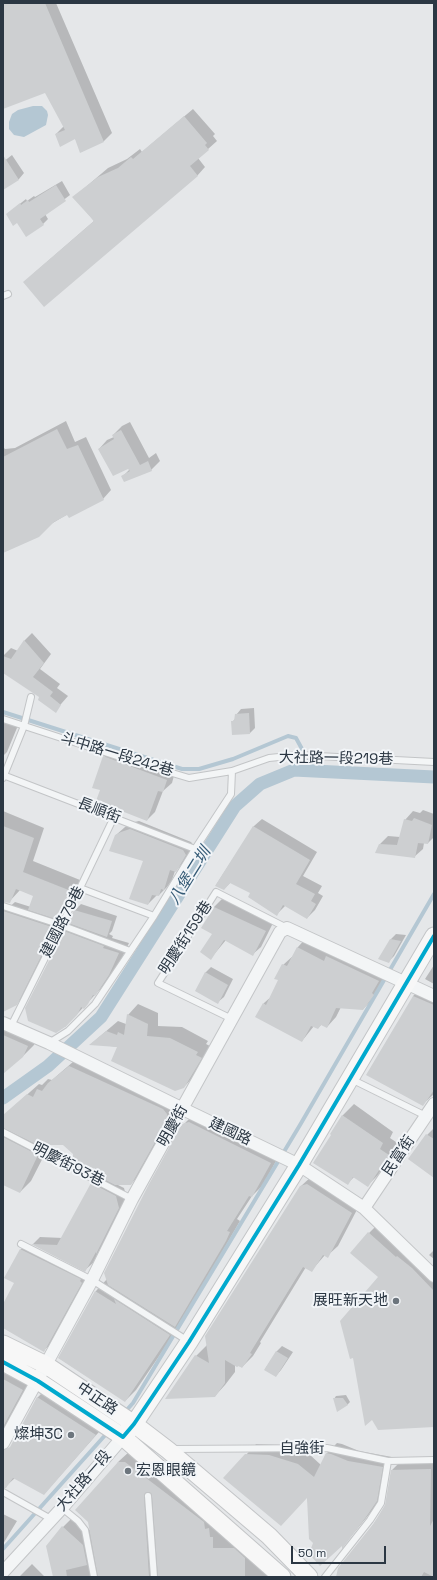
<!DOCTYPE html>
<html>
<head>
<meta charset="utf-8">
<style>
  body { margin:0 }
  #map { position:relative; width:437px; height:1580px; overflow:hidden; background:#e5e7e9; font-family:"Space Grotesk",sans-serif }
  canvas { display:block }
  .frame { position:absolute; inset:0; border:4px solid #2b3743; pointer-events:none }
  .scale { position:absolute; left:291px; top:1546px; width:95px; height:18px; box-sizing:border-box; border:2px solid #2b3743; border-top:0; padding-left:5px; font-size:12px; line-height:14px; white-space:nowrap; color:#2b3743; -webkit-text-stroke:3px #f2f5f8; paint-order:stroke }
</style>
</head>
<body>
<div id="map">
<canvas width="437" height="1580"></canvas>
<div class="frame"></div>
<div class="scale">50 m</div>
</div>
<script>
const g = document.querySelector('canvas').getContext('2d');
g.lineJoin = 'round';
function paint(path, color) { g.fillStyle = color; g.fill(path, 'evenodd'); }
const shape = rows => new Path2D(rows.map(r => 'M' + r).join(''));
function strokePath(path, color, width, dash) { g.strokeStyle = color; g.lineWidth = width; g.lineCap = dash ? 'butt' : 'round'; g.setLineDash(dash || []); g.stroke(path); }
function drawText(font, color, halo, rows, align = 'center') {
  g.font = font + ' "Space Grotesk","Noto Sans TC",sans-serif'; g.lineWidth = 4; g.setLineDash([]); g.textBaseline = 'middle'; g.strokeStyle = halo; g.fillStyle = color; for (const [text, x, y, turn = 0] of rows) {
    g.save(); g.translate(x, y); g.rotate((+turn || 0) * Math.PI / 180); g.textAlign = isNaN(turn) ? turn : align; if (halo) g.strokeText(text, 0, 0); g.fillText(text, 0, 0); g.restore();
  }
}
paint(shape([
  [33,106,42,106,47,111,48,115,46,125,24,137,14,135,9,129,9,122,12,114,18,110]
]), '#b4c7d3');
paint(shape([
  [3,3,56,3,112,133,104,141,81,152,75,138,56,134,64,126,46,91,3,108],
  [193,109,215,134,213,136,217,141,198,158,205,167,197,176,33,274,94,221,74,197,108,168,127,159,140,149,142,152],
  [12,155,24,173,19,179,3,188,3,162],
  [62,181,70,195,45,214,48,219,43,224,17,222,7,214,26,199,27,201,34,196,35,197],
  [66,421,75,442,86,437,111,490,103,499,68,514,3,552,3,447,5,449,15,448],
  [130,422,149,458,156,453,160,461,151,470,123,476,130,469,99,449,107,440,114,437,113,435,122,426],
  [32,633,51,654,40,669,60,684,57,688,68,696,55,711,41,697,3,668,3,656,11,648,18,651,24,641],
  [254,708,255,728,250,733,232,722,235,719,236,715,241,709],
  [3,718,19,723,7,752,3,756],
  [113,748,175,772,172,783,163,791,155,812,147,820,101,790,104,757],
  [423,810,434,814,434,837,428,843,424,843,423,849,414,857,379,845,388,836,400,837,405,820,413,811,420,813],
  [3,811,44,828,33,861,80,880,73,896,69,908,61,916,65,917,27,993,16,1004,3,1011,3,910,6,910,15,902,31,907,35,896,20,890,9,902,3,902],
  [262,819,317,852,303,876,322,886,318,893,323,896,315,910,307,918,286,905,277,914,252,893,231,882,224,889,216,885,254,826],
  [139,821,191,842,194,846,184,862,175,871,172,880,167,887,159,895,157,895,148,904,144,861,116,835,125,827,130,823],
  [222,899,273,923,261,947,253,954,226,940,211,958,214,907],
  [81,904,117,916,112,931,109,934,113,936,112,938,129,943,119,964,105,984,65,1027,64,931,72,923,69,922,75,910],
  [396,934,406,935,394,956,388,962,390,940],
  [307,937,388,971,381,983,383,984,373,999,363,1009,341,1007,336,1017,327,1027,322,1024,318,1028,314,1026,302,1041,257,1017,264,1003,272,996,279,980,283,965,294,955,298,947],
  [434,965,434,984,425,979],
  [211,967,233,979,224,997,218,1002,205,973],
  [424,985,434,989,434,1094,423,1104,413,996],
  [138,1004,158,1013,158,1026,182,1027,208,1041,206,1044,212,1047,195,1075,184,1087,119,1047,91,1044,118,1021,126,1024,128,1015],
  [3,1020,38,1035,34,1045,22,1057,3,1069],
  [81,1055,179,1107,142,1172,131,1184,116,1184,124,1188,127,1199,104,1245,100,1249,93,1263,85,1270,33,1244,40,1237,63,1238,92,1184,100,1175,64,1144,50,1144,31,1181,20,1192,3,1183,3,1116,39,1084,42,1085,48,1079,52,1080],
  [354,1104,393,1132,390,1138,399,1144,378,1175,367,1186,355,1176,348,1183,331,1134,343,1115],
  [194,1114,281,1152,263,1185,252,1196,237,1219,240,1221,186,1315,179,1323,181,1324,136,1390,125,1401,59,1358,96,1291,107,1279,183,1125],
  [434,1128,434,1177,427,1135],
  [312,1176,361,1202,338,1246,327,1256,325,1255,312,1270,306,1267,260,1342,261,1343,253,1356,242,1367,235,1365,235,1372,225,1385,215,1396,196,1356,207,1345,301,1186],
  [380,1222,410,1245,434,1268,434,1426,380,1277,369,1233],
  [26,1244,87,1277,50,1345,44,1350,3,1327,3,1306,16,1283,6,1278,21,1249],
  [434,1250,434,1259,429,1255],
  [282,1346,293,1352,281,1370,276,1376,265,1369,277,1351],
  [3,1363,33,1379,9,1425,3,1430],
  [48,1387,106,1424,44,1494,15,1478,5,1487,3,1486,3,1450,8,1453,37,1398],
  [346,1395,350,1402,347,1405,334,1399,336,1396],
  [337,1443,342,1444,359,1451,392,1457,386,1490,376,1506,343,1546,314,1543,307,1497,246,1455,256,1444,280,1445,309,1454,321,1465,326,1454],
  [130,1451,224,1526,224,1538,245,1537,280,1577,54,1577,63,1527,74,1516,91,1531,118,1462],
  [434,1458,434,1577,337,1577,386,1506,392,1470,403,1459],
  [3,1514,17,1521,3,1544],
  [32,1564,45,1577,19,1577]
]), '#0003');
strokePath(shape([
  [3,712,182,769,199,769,233,759,288,736,296,738,314,771],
  [124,1413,133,1403,300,1125,434,894],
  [3,1549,108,1432]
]), '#b4c7d3', 4);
strokePath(shape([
  [3,1098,48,1066,101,1017,235,806,260,784,294,770,434,777]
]), '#b4c7d3', 13);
paint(shape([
  [3,3,45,3,104,142,80,153,75,139,60,147,55,134,65,130,45,93,3,109],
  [184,116,207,143,205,145,209,150,190,166,198,176,44,307,23,282,94,221,72,197,98,177,118,168,131,157,133,159],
  [3,155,19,180,3,190],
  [56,185,66,201,40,219,44,225,26,237,17,223,13,226,6,214,20,203,21,205,28,200,29,202],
  [57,429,67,449,78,445,104,500,69,518,67,515,54,522,39,537,3,553,3,457],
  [121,430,140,465,148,461,152,471,124,482,121,476,130,471,128,469,113,476,98,449,114,439,112,435],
  [24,640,44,663,33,677,53,692,50,696,61,705,56,713,38,700,39,697,3,673,3,656,11,659],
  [249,713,250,734,232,735,231,721,234,721,235,714],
  [103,756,167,780,163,792,158,791,147,821,96,801,100,790,92,788],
  [414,818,432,825,428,844,418,843,415,858,375,853,379,844,397,845,404,819,412,821],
  [3,826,34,838,23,872,71,891,63,906,66,907,59,920,28,910,33,896,16,889,10,903,3,902],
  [253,826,310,860,296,884,315,894,311,901,316,904,307,919,283,905,277,916,248,897,250,893,230,883,224,890,215,886],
  [130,829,183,850,186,855,176,872,170,870,164,890,161,889,159,896,152,895,148,905,129,899,143,861,109,851,115,835,121,832],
  [214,907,266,931,253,956,224,940,211,960,200,952,212,934,201,928],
  [74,910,112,921,107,937,68,923],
  [3,911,55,928,17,1005,3,1012],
  [64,931,104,946,103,948,119,953,109,975,95,996,93,995,88,1004,84,1009,81,1007,77,1015,65,1027,56,1033,28,1021,25,1008],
  [390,939,401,941,389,963,378,959],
  [297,947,324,961,326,956,379,981,372,993,374,995,363,1010,336,1008,327,1028,321,1025,318,1029,311,1026,302,1042,255,1017,263,1003,266,1005,278,980,274,979,282,964,287,966],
  [205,972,228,985,218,1004,195,991],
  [413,996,434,1005,434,1090,423,1106,366,1075],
  [127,1014,148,1024,147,1036,170,1038,198,1052,196,1055,202,1058,184,1088,175,1091,111,1061,117,1047,89,1045,106,1031,117,1035,118,1032,124,1035],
  [3,1035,28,1046,23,1057,3,1074],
  [69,1066,163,1109,167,1114,168,1119,131,1185,115,1185,96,1175,73,1161,73,1154,63,1145,50,1145,46,1148,42,1147,3,1128,3,1115,27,1094,33,1097,37,1089,42,1091,48,1083],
  [342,1115,383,1143,380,1149,389,1155,368,1187,353,1177,348,1185,313,1163,331,1135,330,1134],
  [189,1122,271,1163,252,1197,249,1196,227,1231,230,1232,226,1241,175,1327,108,1285,104,1273,149,1184,182,1124],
  [426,1134,434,1139,434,1178,408,1159],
  [3,1137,38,1155,20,1193,3,1185],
  [91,1183,116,1196,119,1208,96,1254,96,1252,85,1272,31,1244,57,1245],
  [307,1184,352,1213,328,1258,323,1255,312,1272,303,1267,250,1353,252,1354,242,1368,239,1366,237,1367,225,1360,225,1383,215,1397,165,1399,195,1355,209,1363,205,1336,300,1186],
  [368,1232,396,1257,397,1256,412,1268,434,1291,434,1427,378,1430,372,1420,365,1426,353,1358,350,1359,340,1321,378,1277,350,1253],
  [20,1249,81,1279,80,1281,82,1283,44,1352,3,1328,3,1304,14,1283,4,1278],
  [95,1291,116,1304,114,1299,170,1335,125,1402,58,1358],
  [276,1351,288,1358,276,1377,264,1370],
  [3,1379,23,1390,3,1427],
  [37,1397,96,1435,44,1495,13,1478,6,1488,3,1488,3,1450,10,1447],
  [333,1398,343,1398,348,1405,337,1412],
  [326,1453,331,1454,348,1461,383,1467,377,1501,366,1517,342,1549,342,1546,320,1566,309,1554,313,1543,309,1539,307,1498,281,1526,223,1478,245,1454,269,1455,298,1464,314,1477],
  [118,1462,125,1462,204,1522,205,1529,209,1528,210,1537,213,1537,213,1548,234,1548,245,1558,245,1577,158,1577,152,1496,151,1493,148,1492,145,1493,144,1496,149,1577,98,1577,88,1522,75,1510],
  [431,1469,430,1526,434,1519,434,1577,424,1572,421,1577,336,1577,338,1568,374,1523,385,1505,391,1470],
  [62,1526,83,1545,87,1565,66,1570,67,1577,53,1577,46,1546]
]), '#cdcfd1');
const lane = shape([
  [3,296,8,294],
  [3,719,132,761,189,778,232,771],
  [3,775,195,849],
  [3,778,24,726,31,697],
  [80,888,154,916],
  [3,906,61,925,130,951],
  [232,1019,158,983,216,892,287,928],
  [11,1026,80,888,114,817],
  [49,1043,68,1031,95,1004,154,916,195,849,231,794,232,771,269,758,299,755,434,762],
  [351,1079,426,1116],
  [3,1132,132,1199],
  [21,1244,92,1280,188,1341],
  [173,1449,327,1448,388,1461,434,1460],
  [3,1492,51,1519],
  [148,1496,154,1577],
  [62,1508,78,1521,85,1530,94,1577],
  [325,1577,370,1520,381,1503,388,1461]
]);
const street = shape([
  [3,1023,49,1043,183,1109,299,1165,364,1208,434,1276],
  [364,1208,434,1104],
  [3,1443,92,1280,132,1199,280,932,287,928,434,996],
  [3,1572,62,1508,123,1437]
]);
const secondary = shape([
  [3,1344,46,1365,134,1424,168,1450,269,1536,309,1577],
  [3,1362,38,1381,123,1437,282,1577],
  [123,1437,134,1424,189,1342,299,1165,434,936]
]);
strokePath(lane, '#c3c5c7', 8);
strokePath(street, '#c3c5c7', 14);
strokePath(secondary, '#c3c5c7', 19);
strokePath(lane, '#f3f5f6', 6);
strokePath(street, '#f3f5f6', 12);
strokePath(secondary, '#f7f7f7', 17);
strokePath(shape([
  [3,1362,38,1381,123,1437],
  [123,1437,134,1424,189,1342,299,1165,434,936]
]), '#00a9ce', 4);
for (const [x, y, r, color] of [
  [396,1301,4,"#6c757d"],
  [71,1435,4,"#6c757d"],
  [128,1471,4,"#6c757d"]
]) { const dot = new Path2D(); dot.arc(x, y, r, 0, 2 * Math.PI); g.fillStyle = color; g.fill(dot); strokePath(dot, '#f2f5f8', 1.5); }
drawText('15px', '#2b3743', '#f2f5f8', [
  ["斗中路一段242巷",117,755,17],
  ["大社路一段219巷",336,759,1],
  ["長順街",99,811,21],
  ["建國路79巷",63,922,-63],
  ["明慶街159巷",186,938,-57],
  ["明慶街",173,1126,-61],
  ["建國路",230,1132,25],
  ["民富街",399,1156,-56],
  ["明慶街93巷",68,1165,27],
  ["中正路",97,1399,34],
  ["自強街",302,1449],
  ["大社路一段",84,1481,-49]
]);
drawText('15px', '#2b3743', '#f2f5f8', [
  ["展旺新天地",388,1301],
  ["燦坤3C",63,1435],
  ["宏恩眼鏡",136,1471,"left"]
], 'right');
drawText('italic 16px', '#355b76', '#f2f5f8', [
  ["八堡二圳",190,876,-58]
]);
</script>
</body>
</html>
